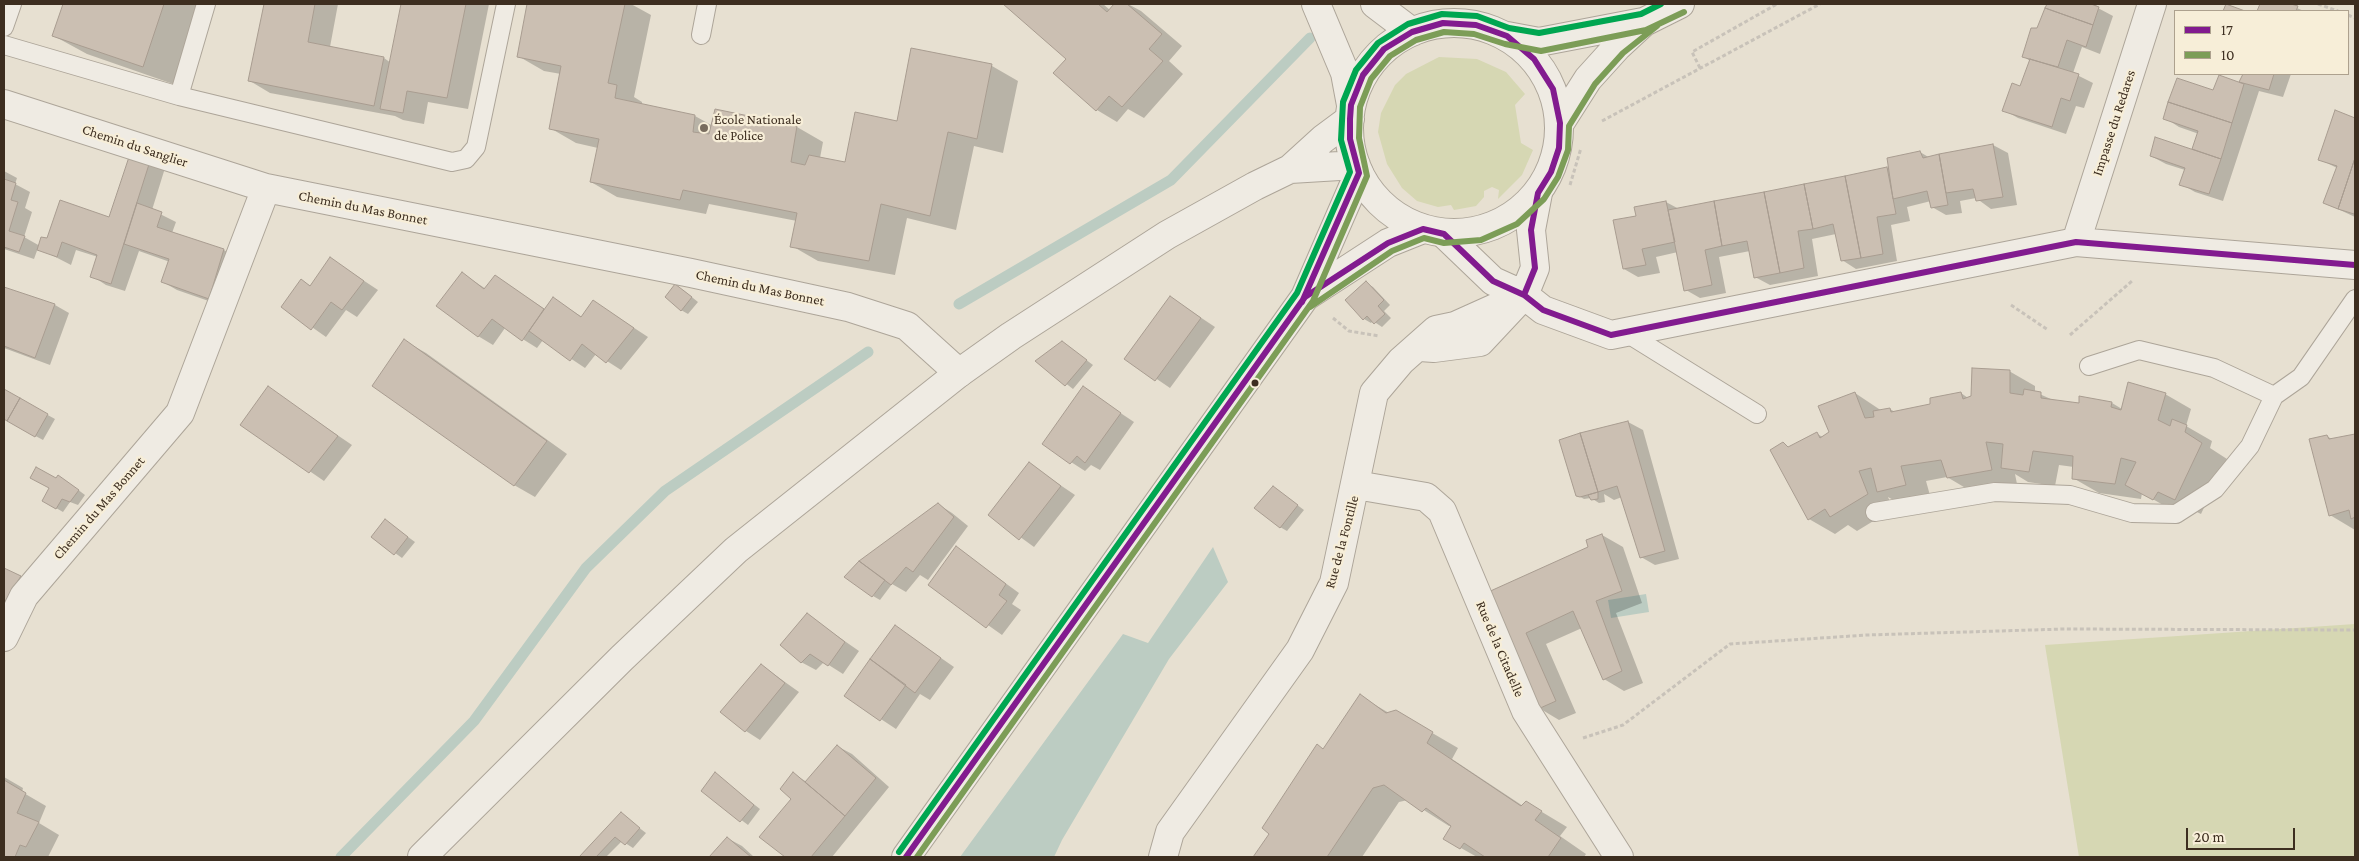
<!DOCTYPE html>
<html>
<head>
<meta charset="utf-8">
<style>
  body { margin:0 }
  #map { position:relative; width:2359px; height:861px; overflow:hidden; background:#e7e0d1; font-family:"Crimson Pro",serif }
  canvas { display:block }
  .frame { position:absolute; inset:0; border:5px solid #3d2e20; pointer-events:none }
  .legend { position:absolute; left:2174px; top:10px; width:175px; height:65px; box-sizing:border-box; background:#f7eed8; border:1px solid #ada18e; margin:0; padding:6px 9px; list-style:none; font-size:15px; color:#3d2e20 }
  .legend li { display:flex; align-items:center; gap:10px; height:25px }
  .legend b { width:25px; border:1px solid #ada18e }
  .scale { position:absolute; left:2186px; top:828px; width:109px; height:22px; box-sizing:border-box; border:2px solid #3d2e20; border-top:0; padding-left:6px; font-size:15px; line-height:18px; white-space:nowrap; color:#3d2e20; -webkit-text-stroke:4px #f7eed8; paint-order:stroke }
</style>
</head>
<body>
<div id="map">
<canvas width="2359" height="861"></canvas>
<div class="frame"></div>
<ul class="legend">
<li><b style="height:6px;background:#821b8f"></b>17</li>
<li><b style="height:6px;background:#7c9d57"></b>10</li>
</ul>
<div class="scale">20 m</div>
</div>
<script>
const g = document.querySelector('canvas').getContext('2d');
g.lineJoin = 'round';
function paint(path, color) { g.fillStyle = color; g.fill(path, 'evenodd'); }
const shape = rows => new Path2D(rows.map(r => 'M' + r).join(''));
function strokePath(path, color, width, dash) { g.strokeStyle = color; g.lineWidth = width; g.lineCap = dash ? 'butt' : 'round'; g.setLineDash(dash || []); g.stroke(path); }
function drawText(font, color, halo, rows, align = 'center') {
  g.font = font + ' "Crimson Pro",serif'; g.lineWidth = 4.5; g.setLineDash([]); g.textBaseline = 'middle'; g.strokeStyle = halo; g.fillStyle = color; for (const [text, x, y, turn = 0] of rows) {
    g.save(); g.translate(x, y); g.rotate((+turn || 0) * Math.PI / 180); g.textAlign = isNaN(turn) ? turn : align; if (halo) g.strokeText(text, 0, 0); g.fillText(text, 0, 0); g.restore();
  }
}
paint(shape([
  [1439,57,1477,59,1506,72,1525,94,1515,105,1521,143,1533,150,1522,175,1498,199,1499,190,1492,187,1484,191,1484,197,1476,206,1454,210,1451,205,1438,207,1417,201,1402,188,1387,164,1378,132,1381,113,1395,85,1406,74],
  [2355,624,2355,857,2079,857,2045,645]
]), '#d6d7b3');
paint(shape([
  [1213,547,1228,582,1169,659,1062,840,1054,857,960,857,1123,634,1148,643],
  [1646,594,1649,612,1611,618,1608,600]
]), '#bcccc2');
paint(shape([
  [65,4,203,4,176,85,87,54,54,36],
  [265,4,338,4,330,47,384,58,391,63,403,4,489,4,468,109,428,102,424,124,403,120,395,116,270,93,250,81],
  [529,4,631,4,651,15,634,97,642,102,642,105,695,116,713,126,716,110,797,127,823,142,820,158,846,164,898,123,912,49,992,66,1018,81,1003,153,974,146,956,230,907,218,895,275,818,261,792,246,797,221,709,204,706,214,617,197,591,182,598,148,576,143,550,128,561,74,544,71,518,56],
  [1005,4,1103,4,1110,10,1116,4,1128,4,1141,11,1182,46,1169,61,1183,74,1144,118,1128,109,1117,122,1097,110,1068,59],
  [2048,4,2097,4,2096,7,2113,16,2100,54,2082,47,2073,73,2093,83,2084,108,2076,106,2066,134,2018,118,2004,110,2021,88,2030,61,2023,56,2038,30],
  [2261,4,2287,4,2304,11,2258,11],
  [2244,74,2291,74,2283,97,2259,91,2223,201,2195,192,2181,184,2185,170,2166,164,2151,156,2193,151,2199,134,2179,127,2165,118,2213,92,2240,84],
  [2336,112,2355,119,2355,217,2325,203,2337,168,2319,159],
  [1993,145,2008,153,2017,205,1991,209,1976,198,1960,201,1962,213,1946,215,1932,207,1931,201,1907,207,1910,221,1891,225,1897,261,1856,269,1842,260,1836,234,1812,239,1818,276,1770,285,1755,277,1750,251,1719,257,1726,293,1700,298,1686,290,1678,252,1656,257,1660,273,1638,277,1624,269,1637,217,1666,202,1679,209,1888,168,1888,159,1920,152,1930,158],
  [132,153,165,168,152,210,176,222,172,233,224,250,238,259,223,306,177,290,163,282,170,262,139,251,125,291,106,285,92,276,98,257,76,250,71,265,38,248,34,259,4,249,4,171,17,178,15,184,30,192,25,208,32,212,24,237,40,246,48,240,110,219],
  [331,259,378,290,357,317,346,310,326,337,282,306,301,280,311,286],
  [463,274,486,289,495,276,546,310,554,299,582,317,593,301,648,337,621,370,596,354,585,368,543,340,537,348,505,328,493,345,478,336],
  [1366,283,1373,287,1390,305,1384,311,1391,318,1382,327,1373,321,1371,323,1364,319],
  [4,288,55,305,69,313,50,365,4,348],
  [683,290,698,302,688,314,681,310],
  [1170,297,1215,327,1170,388,1126,358],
  [405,341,426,353,567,454,535,497,514,485],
  [1069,347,1093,365,1073,389,1037,361],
  [2009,371,2035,386,2035,392,2053,400,2080,404,2112,403,2122,409,2165,394,2191,409,2186,426,2212,441,2210,448,2227,459,2201,514,2185,506,2179,514,2142,493,2141,499,2099,493,2073,478,2074,467,2059,465,2055,486,2028,482,2015,474,2017,484,1974,493,1947,477,1926,481,1931,499,1904,506,1888,497,1893,509,1857,531,1848,525,1835,534,1809,519,1783,444,1790,448,1817,434,1823,437,1830,433,1855,393,1882,411,1890,409,1895,412,1932,405,1961,393,1968,398],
  [268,388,352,445,324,481,241,424],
  [1083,388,1134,422,1100,470,1091,465,1085,471,1043,444],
  [4,391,55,419,43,440,4,419],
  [1628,422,1643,430,1679,559,1655,565,1641,557,1622,497,1614,500,1604,494,1605,502,1599,503,1591,498,1584,499,1577,495],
  [2355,435,2355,530,2330,515,2327,436,2333,440],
  [1029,464,1075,495,1034,547,990,515],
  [57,479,65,480,85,495,78,505,70,502,63,512,44,501],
  [1273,487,1304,510,1287,531,1280,527],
  [938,504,952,513,968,526,928,580,920,575,906,592,892,584,880,600,873,596],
  [386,521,415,542,402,558,373,537],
  [1602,535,1623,547,1642,603,1616,613,1643,683,1624,691,1604,679,1582,628,1546,644,1576,713,1559,720,1539,708,1487,594,1590,548],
  [957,548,1019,593,1012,604,1021,610,1002,635,930,584],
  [4,569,35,585,4,607],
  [807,615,859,651,843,674,824,662,816,670,801,662],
  [895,626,954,667,930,700,920,694,896,729,846,696],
  [761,665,799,692,760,740,746,731,722,712],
  [1360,696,1389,713,1422,727,1458,748,1452,759,1523,806,1527,803,1567,827,1560,836,1586,854,1584,857,1477,857,1445,839,1452,825,1449,826,1408,800,1399,802,1362,857,1255,857],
  [837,746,852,754,889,787,832,857,787,857,761,837,793,799,793,774,807,782],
  [715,774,760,809,748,825,703,791],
  [4,777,23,788,22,792,46,806,39,823,59,835,48,857,41,856,41,857,4,857],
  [621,814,646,833,633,848,622,841,606,857,581,857],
  [727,838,742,846,754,857,711,857]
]), '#0003');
strokePath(shape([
  [959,304,1171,180,1310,38],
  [341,857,474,721,586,568,665,491,868,352]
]), '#bcccc2', 11);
const building = shape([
  [63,4,164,4,143,67,52,36,63,4],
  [264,4,315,4,308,42,384,57,374,106,248,81,264,4],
  [401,4,466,4,447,98,407,91,403,113,380,109,401,4],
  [527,4,625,4,608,83,617,85,615,98,695,115,693,132,709,134,715,109,797,126,791,162,805,165,809,155,845,162,855,112,897,121,911,48,992,64,977,139,948,132,930,216,881,204,869,261,790,247,797,213,683,190,680,200,590,182,599,139,549,129,561,66,517,57,527,4],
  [1003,4,1098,4,1107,12,1114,4,1127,4,1162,34,1149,49,1163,61,1122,107,1109,96,1096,111,1053,73,1066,59,1003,4],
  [2047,4,2091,4,2099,7,2093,25,2045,8,2047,4],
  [2226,4,2245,11,2223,11,2226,4],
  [2260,4,2291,4,2298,6,2296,11,2257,11,2260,4],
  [2045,8,2093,25,2086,47,2067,40,2058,67,2022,57,2031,28,2037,28,2045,8],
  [2030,59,2079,74,2070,101,2061,98,2052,127,2002,111,2012,83,2020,86,2030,59],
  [2243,74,2274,74,2269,90,2239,82,2243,74],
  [2219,75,2244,84,2232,123,2168,102,2177,78,2213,90,2219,75],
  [2168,102,2232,123,2221,159,2192,149,2198,131,2163,119,2168,102],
  [2335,110,2355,118,2355,158,2338,209,2323,203,2337,166,2318,160,2335,110],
  [2155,137,2221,159,2209,194,2179,185,2185,168,2150,156,2155,137],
  [1993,144,2003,197,1976,201,1973,189,1946,193,1939,154,1993,144],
  [131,151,151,158,111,284,90,277,97,255,62,242,57,257,37,250,41,237,47,238,60,200,109,217,131,151],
  [1920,151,1923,158,1939,154,1948,205,1931,208,1927,191,1893,199,1887,158,1920,151],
  [2355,158,2355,210,2354,214,2338,209,2355,158],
  [1887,167,1896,214,1877,217,1883,254,1861,258,1845,176,1887,167],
  [1845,176,1861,258,1841,261,1833,224,1813,229,1804,184,1845,176],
  [4,179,16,183,11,200,18,202,9,231,25,236,19,252,4,247,4,179],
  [1804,184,1813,229,1798,231,1804,268,1780,273,1764,192,1804,184],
  [1764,192,1780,273,1754,278,1747,241,1722,246,1714,201,1764,192],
  [1666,201,1675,242,1642,249,1646,265,1623,269,1613,220,1636,216,1634,207,1666,201],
  [1714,201,1722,246,1705,250,1712,285,1684,291,1668,210,1714,201],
  [137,203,162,212,157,227,224,249,209,299,161,282,169,259,124,244,137,203],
  [330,257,364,281,342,310,331,302,311,330,281,307,301,279,310,286,330,257],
  [462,272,484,289,495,275,544,309,522,341,492,319,478,337,436,306,462,272],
  [1366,281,1384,300,1378,306,1385,314,1374,324,1367,316,1363,320,1345,300,1366,281],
  [675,284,692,297,681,311,665,297,675,284],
  [4,287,55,304,35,358,4,346,4,287],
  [1170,296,1201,318,1155,381,1124,359,1170,296],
  [553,297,581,317,593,300,634,328,606,363,582,344,570,361,529,331,553,297],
  [404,339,547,441,514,486,372,386,404,339],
  [1062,341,1087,360,1065,386,1035,361,1062,341],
  [1972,368,2010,370,2010,393,2023,395,2024,389,2041,392,2041,398,2079,403,2079,396,2112,402,2111,407,2121,410,2128,382,2166,393,2158,420,2170,426,2172,419,2187,425,2185,432,2202,443,2175,500,2158,492,2153,500,2125,485,2136,462,2121,458,2115,484,2072,479,2073,456,2033,451,2029,472,2001,468,2003,444,1986,442,1992,470,1947,478,1941,460,1901,466,1906,485,1877,492,1871,468,1859,471,1868,494,1830,517,1825,509,1808,520,1770,450,1783,442,1788,447,1817,432,1820,438,1829,432,1818,406,1855,392,1865,418,1874,417,1873,411,1890,408,1891,412,1930,404,1930,398,1961,392,1963,399,1971,396,1972,368],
  [268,386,338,436,309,473,240,425,268,386],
  [1083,386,1121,413,1085,463,1077,456,1070,464,1042,444,1083,386],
  [4,389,20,398,7,421,4,419,4,389],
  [20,398,48,414,35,437,7,421,20,398],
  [1628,421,1665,551,1640,558,1617,486,1598,492,1580,433,1628,421],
  [1580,433,1598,492,1580,497,1576,496,1559,440,1580,433],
  [2355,434,2355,517,2351,519,2349,510,2329,516,2309,439,2327,435,2329,439,2355,434],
  [1029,462,1061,486,1019,540,988,515,1029,462],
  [36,467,56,478,58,475,79,490,70,502,62,499,56,509,42,501,49,488,30,478,36,467],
  [1273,486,1298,505,1280,528,1254,508,1273,486],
  [1598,492,1598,499,1591,500,1588,495,1598,492],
  [938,503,954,517,913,572,906,567,891,585,859,561,938,503],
  [385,519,408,537,394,555,371,537,385,519],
  [1602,534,1622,591,1596,601,1622,671,1603,680,1573,611,1526,633,1556,701,1538,709,1486,593,1588,547,1586,540,1602,534],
  [956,546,1006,584,999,595,1007,601,986,628,928,585,956,546],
  [859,561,885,580,872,597,844,577,859,561],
  [4,568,21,576,4,603,4,568],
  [807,613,845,642,828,666,810,654,801,663,780,645,807,613],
  [895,625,941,658,915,693,870,659,895,625],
  [870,659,906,685,880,721,844,696,870,659],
  [761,664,785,683,745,732,720,712,761,664],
  [1360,694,1386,713,1396,710,1433,732,1427,743,1521,806,1526,801,1542,811,1535,820,1561,838,1548,857,1485,857,1464,843,1460,849,1443,839,1451,826,1426,808,1422,812,1384,785,1373,788,1327,857,1253,857,1269,834,1262,828,1317,744,1323,749,1360,694],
  [837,745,876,778,845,816,805,782,837,745],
  [715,772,754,805,740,822,701,791,715,772],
  [793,772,845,816,811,857,785,857,759,837,791,799,780,789,793,772],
  [4,780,26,793,17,813,39,822,26,847,20,845,15,857,4,857,4,780],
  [621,812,640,828,625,845,615,837,596,857,579,857,621,812],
  [727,837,751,857,709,857,727,837]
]);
paint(building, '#cbbfb2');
strokePath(building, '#a89c90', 1);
const service = shape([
  [4,27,12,4],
  [701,35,707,4],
  [4,45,179,96,452,162,466,159,476,147,506,4],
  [179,96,206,4],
  [1625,332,1757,414],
  [2089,366,2139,350,2214,368,2274,396,2301,377,2355,299],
  [1875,512,1995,492,2070,495,2132,513,2176,514,2215,489,2250,446,2274,396]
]);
const minor = shape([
  [4,104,266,188],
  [1444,234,1493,281,1524,295,1543,310,1611,335,2076,242,2355,265],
  [2076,242,2152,4],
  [1305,297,1388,243,1423,229],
  [1420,347,1434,348,1480,342,1524,295,1535,268,1531,230,1538,193],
  [1356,485,1426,497,1442,511,1526,711,1619,857],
  [4,637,24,596,180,413,266,188,691,273,848,307,907,326,959,373],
  [906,857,1305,297,1359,173],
  [1163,857,1170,832,1300,650,1334,583,1374,393,1401,361,1436,330,1455,326,1524,295]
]);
const tertiary = shape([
  [1316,4,1345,73,1351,105],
  [1375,4,1412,32],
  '1349 128a105 105 0 1 1 210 0a105 105 0 1 1-210 0Z',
  [1507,36,1539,42,1643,22],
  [1560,123,1588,79,1617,47,1644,22,1680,4],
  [1290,169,1356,165],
  [422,857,622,658,736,550,959,373,1011,336,1167,235,1255,186,1290,169,1323,139,1350,119]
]);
strokePath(service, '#ada599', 20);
strokePath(minor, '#ada599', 30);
strokePath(tertiary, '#ada599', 30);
strokePath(shape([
  [2318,4,2338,11],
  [2348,15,2355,18],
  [1700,68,1692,52,1777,4],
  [1602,121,1820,4],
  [1570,185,1581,148],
  [2011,305,2048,330],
  [1333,318,1349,331,1379,336],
  [2070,335,2132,281],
  [1583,738,1623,725,1730,644,1867,635,2064,629,2355,630]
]), '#c8c2b9', 3, [4, 2.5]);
strokePath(service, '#efebe3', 18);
strokePath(minor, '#efebe3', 28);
strokePath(tertiary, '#efebe3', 28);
strokePath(shape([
  [1302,302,1359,173,1350,139,1350,119,1351,105,1363,75,1384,49,1412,32,1443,23,1476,25,1507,36,1534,59,1553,89,1560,123,1559,148,1551,172,1538,193,1531,230,1535,268,1524,295],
  [906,857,1305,297,1388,243,1423,229,1444,234,1493,281,1524,295,1543,310,1611,335,2076,242,2355,265]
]), '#821b8f', 6);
strokePath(shape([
  [1310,307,1392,251,1424,238,1444,243,1481,240,1517,224,1544,199,1558,177,1568,150,1569,126,1595,84,1623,53,1657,26],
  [917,857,1313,301,1367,176,1359,138,1360,107,1371,79,1390,56,1416,40,1444,32,1474,34,1505,44,1541,51,1646,30,1684,12]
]), '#7c9d57', 6);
strokePath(shape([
  [899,852,1297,293,1350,172,1341,140,1343,102,1356,70,1378,43,1408,24,1442,14,1477,16,1509,28,1539,33,1641,14,1661,4]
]), '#00a651', 6);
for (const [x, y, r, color] of [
  [704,128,5,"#786c5e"],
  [1255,383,4.5,"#3d2e20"]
]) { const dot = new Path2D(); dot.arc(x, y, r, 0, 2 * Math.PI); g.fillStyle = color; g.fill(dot); strokePath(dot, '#f7eed8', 2); }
drawText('14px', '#3d2e20', '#f7eed8', [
  ["École Nationale",714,120],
  ["de Police",714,136]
], 'left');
drawText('14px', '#3d2e20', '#f7eed8', [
  ["Impasse du Redares",2114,123,-72],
  ["Chemin du Sanglier",135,146,18],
  ["Chemin du Mas Bonnet",363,208,11],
  ["Chemin du Mas Bonnet",760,288,12],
  ["Chemin du Mas Bonnet",99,508,-49],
  ["Rue de la Fontille",1342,542,-75],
  ["Rue de la Citadelle",1500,649,67]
]);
</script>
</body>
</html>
